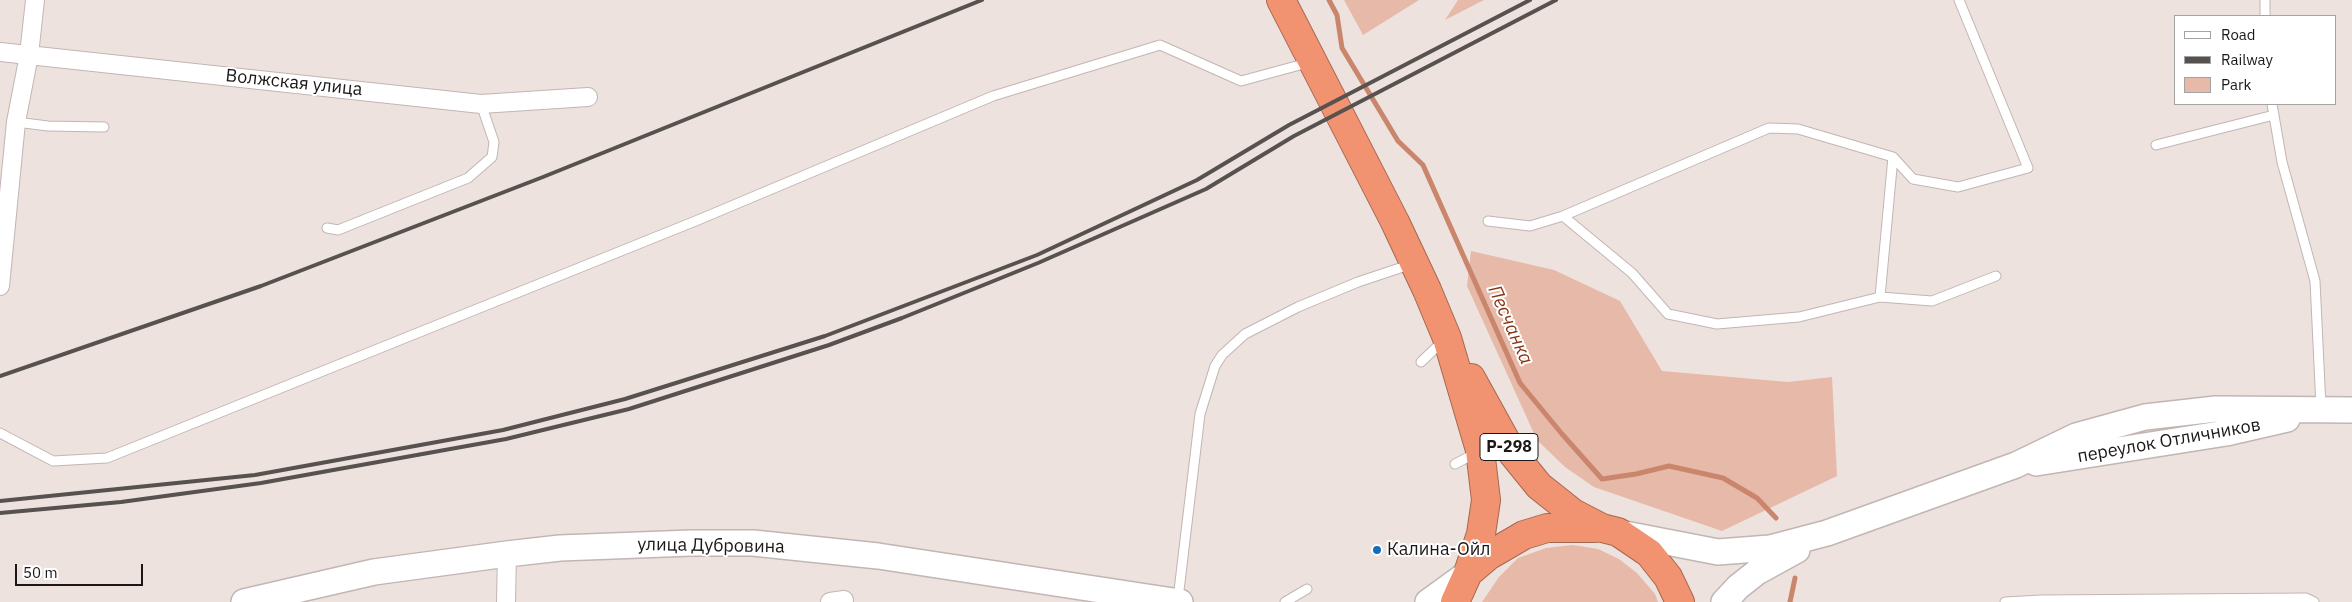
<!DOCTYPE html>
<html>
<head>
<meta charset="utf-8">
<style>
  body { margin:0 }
  #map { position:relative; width:2352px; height:602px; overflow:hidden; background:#ede2de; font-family:"IBM Plex Sans",sans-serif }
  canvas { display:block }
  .legend { position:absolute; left:2174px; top:15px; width:162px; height:90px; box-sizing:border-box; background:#fff; border:1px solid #a4a2a2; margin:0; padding:6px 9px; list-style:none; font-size:15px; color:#1b1716 }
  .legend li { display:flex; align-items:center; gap:10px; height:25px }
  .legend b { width:25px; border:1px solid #a4a2a2 }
  .scale { position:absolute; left:15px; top:564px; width:128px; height:22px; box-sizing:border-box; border:2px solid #1b1716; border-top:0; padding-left:6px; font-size:15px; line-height:18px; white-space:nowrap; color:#1b1716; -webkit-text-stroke:4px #fff; paint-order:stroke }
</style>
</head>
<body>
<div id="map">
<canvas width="2352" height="602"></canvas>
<ul class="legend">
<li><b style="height:6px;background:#fff"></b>Road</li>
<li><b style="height:6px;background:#57514f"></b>Railway</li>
<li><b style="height:14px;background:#e6b9a9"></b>Park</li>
</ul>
<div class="scale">50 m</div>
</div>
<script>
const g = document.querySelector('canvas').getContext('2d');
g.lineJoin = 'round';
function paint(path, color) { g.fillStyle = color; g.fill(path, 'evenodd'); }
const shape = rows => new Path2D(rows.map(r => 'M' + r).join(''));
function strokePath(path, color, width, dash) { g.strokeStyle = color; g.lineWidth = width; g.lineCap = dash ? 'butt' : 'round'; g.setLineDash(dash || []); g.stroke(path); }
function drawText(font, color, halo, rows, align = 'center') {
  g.font = font + ' "IBM Plex Sans",sans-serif'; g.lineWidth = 4; g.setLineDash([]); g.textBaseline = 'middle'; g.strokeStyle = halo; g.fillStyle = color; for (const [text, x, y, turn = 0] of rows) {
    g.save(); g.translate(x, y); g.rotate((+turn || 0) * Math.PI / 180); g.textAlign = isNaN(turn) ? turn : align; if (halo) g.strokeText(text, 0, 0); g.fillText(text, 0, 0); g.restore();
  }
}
paint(shape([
  [1344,0,1419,0,1363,35],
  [1458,0,1484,0,1445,20],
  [1471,251,1554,270,1620,301,1662,371,1788,382,1832,377,1837,476,1722,531,1594,487,1565,467,1537,440,1467,286],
  [1573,545,1598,549,1619,559,1637,573,1655,594,1658,602,1482,602,1499,577,1518,558,1546,548]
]), '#e6b9a9');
strokePath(shape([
  [1329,0,1337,15,1342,48,1398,141,1423,165,1520,383,1562,434,1602,479,1636,474,1669,466,1723,478,1757,498,1776,518],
  [1790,602,1795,578]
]), '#ca866d', 5);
const lane = shape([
  [2265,0,2265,16],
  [2272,104,2282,162,2315,281,2321,407],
  [16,122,48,126,104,127],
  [2156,145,2274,115],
  [1563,216,1632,273,1668,314,1717,324,1799,317,1880,297,1932,301,1996,276],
  [1488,221,1530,226,1563,216,1769,128,1798,129,1893,157,1913,179,1958,187,2028,168,1959,0],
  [327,228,338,230,468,178,492,157,494,142,481,104],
  [1880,297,1893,157],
  [1421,362,1443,341],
  [0,433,53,461,107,458,698,220,993,96,1160,45,1241,81,1311,62],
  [1455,464,1476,453],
  [1178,599,1200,414,1215,366,1222,355,1245,334,1298,307,1358,282,1412,264],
  [1285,602,1307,589],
  [2005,602,2041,600,2306,598,2314,602]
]);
const street = shape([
  [0,52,481,104,588,97],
  [0,286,16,122,29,55,35,0],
  [506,602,507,554],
  [830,602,844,600]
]);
const secondary = shape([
  [2036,463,2226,433,2287,419],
  [1620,533,1718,552,1770,548,1827,533,2016,465,2076,436,2145,417,2216,409,2352,410],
  [244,602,374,572,507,554,560,548,691,543,753,543,878,556,1180,602],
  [1428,602,1468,573],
  [1724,602,1738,587,1757,572,1797,550]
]);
const highway = shape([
  [1281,0,1395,222,1427,290,1447,338,1480,450,1486,500,1481,534,1468,573,1455,602],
  [1471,378,1513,454,1539,486,1573,513,1602,528,1618,532,1649,553,1668,577,1680,602],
  [1468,573,1488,556,1524,535,1547,528,1596,528]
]);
strokePath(lane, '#c1b6b3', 11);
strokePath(street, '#c1b6b3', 20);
strokePath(secondary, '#c1b6b3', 28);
strokePath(highway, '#a66851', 30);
strokePath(lane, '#fff', 9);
strokePath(street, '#fff', 18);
strokePath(secondary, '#fff', 25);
strokePath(highway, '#f19371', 28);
strokePath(shape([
  [0,376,261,286,543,177,982,0],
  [0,501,255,475,503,430,625,399,825,336,1037,255,1197,180,1289,125,1530,0],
  [0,513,121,502,261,483,506,439,629,409,829,345,902,318,1038,263,1206,189,1294,136,1556,0]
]), '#57514f', 4);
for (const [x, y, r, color] of [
  [1377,550,5,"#136fbc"]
]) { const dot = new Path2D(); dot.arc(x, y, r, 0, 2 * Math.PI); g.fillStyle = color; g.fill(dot); strokePath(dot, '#fff', 2); }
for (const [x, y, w] of [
  [1509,447,58]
]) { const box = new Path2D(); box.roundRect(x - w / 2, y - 13.5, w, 27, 4); g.fillStyle = '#fff'; g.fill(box); strokePath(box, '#1b1716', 1); }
drawText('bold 16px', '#1b1716', null, [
  ["Р-298",1509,447]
]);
drawText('18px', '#1b1716', '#fff', [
  ["Волжская улица",294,83,6],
  ["переулок Отличников",2169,441,-10],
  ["улица Дубровина",711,546,1]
]);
drawText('18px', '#1b1716', '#fff', [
  ["Калина-Ойл",1387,550]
], 'left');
drawText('italic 19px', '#893614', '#fff', [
  ["Песчанка",1510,325,66]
]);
</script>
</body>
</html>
